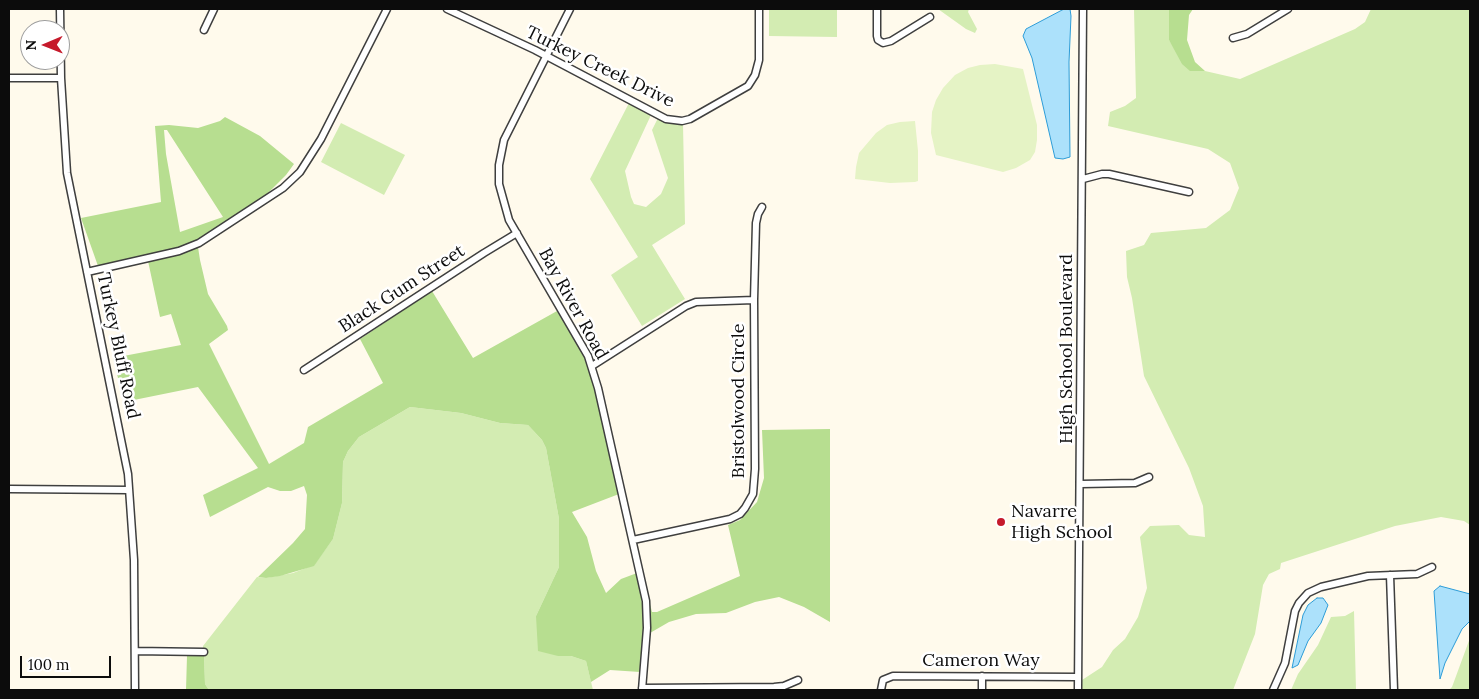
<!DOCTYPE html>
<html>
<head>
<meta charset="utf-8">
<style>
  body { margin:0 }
  #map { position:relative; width:1479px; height:699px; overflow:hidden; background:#fffaec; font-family:Lora,serif }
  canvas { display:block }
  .frame { position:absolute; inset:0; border:10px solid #0c0c0c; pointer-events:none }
  .north { position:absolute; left:20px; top:20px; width:50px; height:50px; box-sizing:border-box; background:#fff; border:1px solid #9e9e9e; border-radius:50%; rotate:269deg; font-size:14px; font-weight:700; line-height:20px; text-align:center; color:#0c0c0c }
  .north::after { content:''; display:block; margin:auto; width:18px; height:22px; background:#c61a2b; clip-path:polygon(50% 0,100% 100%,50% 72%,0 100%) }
  .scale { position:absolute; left:20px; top:656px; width:91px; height:22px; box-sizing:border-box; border:2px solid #0c0c0c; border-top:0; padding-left:6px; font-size:15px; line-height:18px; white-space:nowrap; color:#0c0c0c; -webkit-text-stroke:4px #fff; paint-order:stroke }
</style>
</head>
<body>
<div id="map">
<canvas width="1479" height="699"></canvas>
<div class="frame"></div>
<div class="north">N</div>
<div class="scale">100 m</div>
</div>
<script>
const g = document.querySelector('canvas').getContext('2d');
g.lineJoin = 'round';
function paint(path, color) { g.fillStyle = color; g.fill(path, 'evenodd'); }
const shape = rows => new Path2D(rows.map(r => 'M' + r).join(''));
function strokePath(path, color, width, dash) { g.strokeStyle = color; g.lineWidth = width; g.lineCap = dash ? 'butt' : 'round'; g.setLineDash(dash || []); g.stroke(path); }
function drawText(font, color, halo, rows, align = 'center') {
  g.font = font + ' Lora,serif'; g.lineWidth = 5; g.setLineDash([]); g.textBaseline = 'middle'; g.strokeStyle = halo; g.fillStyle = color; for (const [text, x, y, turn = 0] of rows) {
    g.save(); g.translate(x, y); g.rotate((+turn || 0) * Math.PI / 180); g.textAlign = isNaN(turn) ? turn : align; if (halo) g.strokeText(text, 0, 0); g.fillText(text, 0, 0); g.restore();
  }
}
paint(shape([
  [769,9,837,9,837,37,769,36],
  [938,9,969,9,968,12,977,29,975,33,966,29],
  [1134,9,1169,9,1169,40,1190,70,1205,71,1240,79,1355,29,1365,22,1371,9,1470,9,1470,525,1464,521,1441,517,1395,526,1281,563,1280,569,1269,574,1263,585,1255,634,1233,690,1082,690,1082,680,1102,667,1113,650,1125,639,1138,617,1147,588,1140,537,1150,526,1179,525,1189,535,1205,537,1203,506,1189,468,1144,376,1132,298,1127,277,1126,251,1144,245,1151,233,1206,228,1230,210,1239,188,1230,163,1208,149,1108,126,1110,112,1125,106,1136,98],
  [629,103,651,115,625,171,631,197,634,204,646,207,661,194,668,178,652,130,658,118,683,124,685,224,652,245,685,299,642,326,611,275,638,257,590,179],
  [341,123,405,155,384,195,321,162],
  [410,407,461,413,500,423,528,425,542,440,546,448,559,519,559,567,536,616,558,656,571,656,586,661,593,690,209,690,205,684,204,655,207,655,208,650,203,649,203,646,257,577,266,578,293,573,314,565,333,539,342,503,343,462,348,451,359,437],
  [1354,611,1356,690,1291,690,1298,674,1318,645,1331,617,1345,616],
  [1470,638,1470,690,1449,690,1452,687]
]), '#d3ecb2');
paint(shape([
  [1169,9,1193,9,1189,15,1187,40,1195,62,1205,71,1190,71,1182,64,1169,40],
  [225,117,260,136,294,164,286,175,265,196,197,241,178,249,98,266,81,218,161,202,155,126,169,125,198,128,220,121],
  [164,130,167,130,223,217,180,232,166,154],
  [198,247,200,260,208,294,227,326,228,330,209,344,269,464,304,443,308,427,383,383,360,339,432,291,473,358,557,311,585,357,595,388,619,494,572,512,587,537,596,571,606,593,621,579,637,573,644,616,640,672,610,670,591,682,586,661,571,656,558,656,538,651,536,616,559,567,559,519,546,448,542,440,528,425,500,423,461,413,410,407,359,437,348,451,343,462,342,503,333,539,314,566,280,576,266,578,258,577,293,543,305,529,307,495,304,486,291,491,280,491,268,487,210,517,203,495,258,468,198,387,124,402,113,358,181,345,171,314,160,317,148,261,180,254],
  [830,429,830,622,804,607,779,597,755,602,726,613,696,614,669,622,650,633,650,604,652,612,657,612,740,576,728,525,740,520,757,502,764,478,762,430],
  [188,655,204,655,205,684,209,690,186,690,187,656]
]), '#b7de90');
paint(shape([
  [995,64,1023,69,1037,125,1037,140,1035,152,1030,160,1016,168,1003,172,936,155,931,133,932,112,936,100,943,88,955,75,968,68,980,65],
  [915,121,918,151,918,181,915,182,890,183,855,179,856,167,859,153,876,133,887,125,900,122]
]), '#e5f3c5');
const water = shape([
  [1064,9,1070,9,1071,16,1069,62,1070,157,1063,159,1055,158,1032,58,1023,36,1026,29,1064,9],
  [1440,586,1470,594,1470,621,1462,629,1445,663,1440,679,1434,591,1440,586],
  [1317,598,1323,598,1328,605,1321,623,1308,641,1298,665,1292,668,1303,615,1308,605,1317,598]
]);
paint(water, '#ace1fb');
strokePath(water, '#2d9cd7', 1);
const minor = shape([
  [60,9,61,78,67,173,128,474,134,560,135,690],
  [447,9,535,50,666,119,682,121,690,119,748,86,755,75,759,60,759,9],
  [570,9,504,140,499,165,499,184,509,220,588,356,598,388,646,601,647,628,642,690],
  [877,9,877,36,878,40,883,43,891,41,930,17],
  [204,30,214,9],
  [1233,38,1247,34,1288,9],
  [9,78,61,78],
  [1083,179,1102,174,1109,174,1189,192],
  [87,272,179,251,199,243,283,188,300,172,321,139,387,9],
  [592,366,686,306,696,302,754,300],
  [304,370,484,253,517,233],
  [1081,484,1135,483,1149,477],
  [9,489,129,490],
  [633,540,730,519,740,514,745,508,753,494,755,469,754,300,756,223,758,214,762,207],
  [1390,575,1394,690],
  [135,651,204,652],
  [982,676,982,690],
  [642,688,774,687,784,686,798,680],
  [881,690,883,680,893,676,1078,677],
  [1078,690,1083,9],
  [1273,690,1285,663,1295,611,1299,603,1308,593,1321,587,1368,576,1417,574,1432,567]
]);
strokePath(minor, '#3f3f3f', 9);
strokePath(minor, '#fff', 6);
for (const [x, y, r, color] of [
  [1001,522,5,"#c61a2b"]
]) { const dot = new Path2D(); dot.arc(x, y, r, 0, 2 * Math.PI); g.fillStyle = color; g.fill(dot); strokePath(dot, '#fff', 2); }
drawText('18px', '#0c0c0c', '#fff', [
  ["Turkey Creek Drive",600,67,26],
  ["Black Gum Street",402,289,-33],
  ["Bay River Road",573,304,61],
  ["Turkey Bluff Road",118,346,78],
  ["High School Boulevard",1067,349,-90],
  ["Bristolwood Circle",739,401,-90],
  ["Cameron Way",981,661]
]);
drawText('18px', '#0c0c0c', '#fff', [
  ["Navarre",1011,512],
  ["High School",1011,533]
], 'left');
</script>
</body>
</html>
